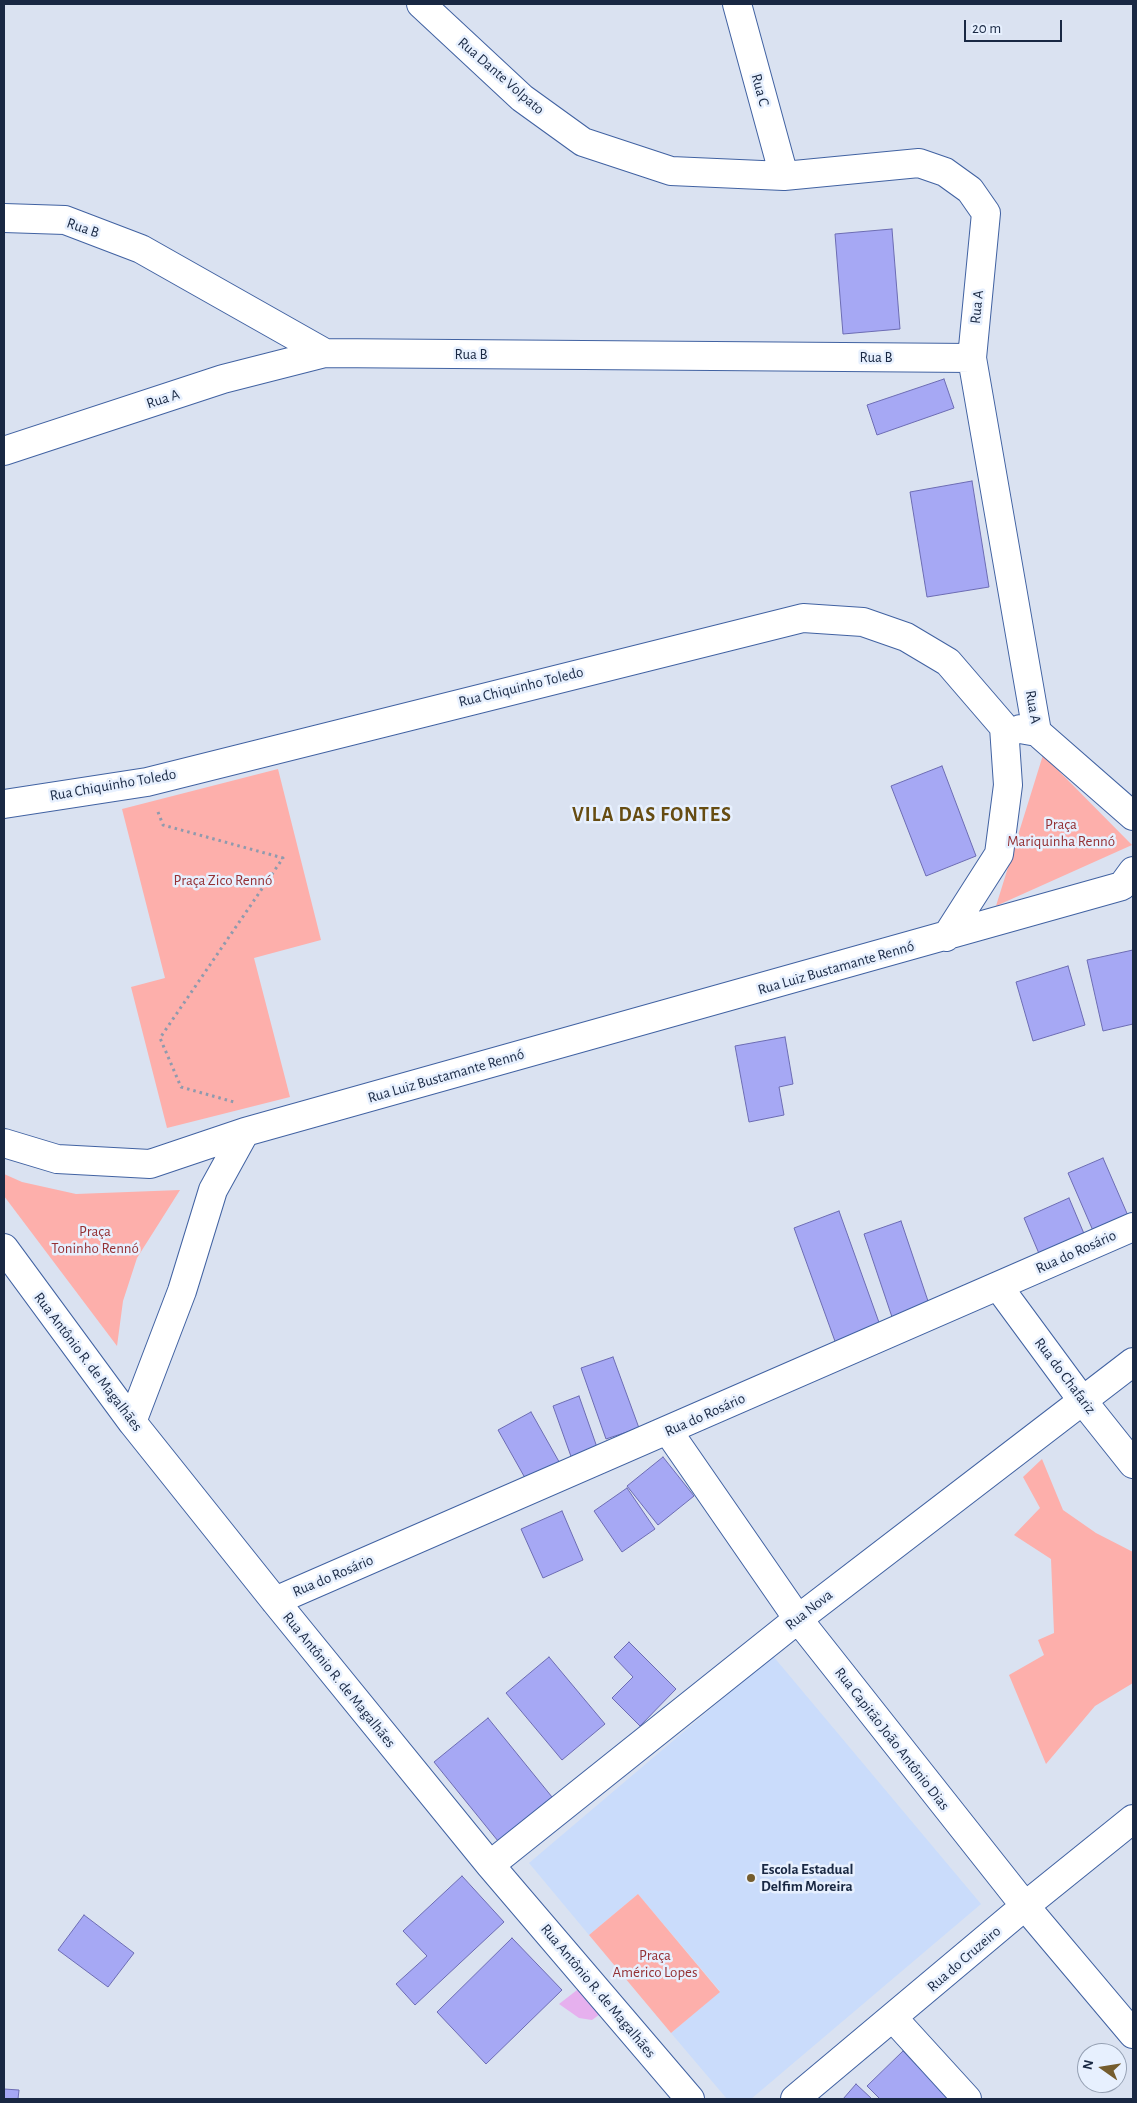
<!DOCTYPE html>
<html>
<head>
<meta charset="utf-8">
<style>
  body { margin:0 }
  #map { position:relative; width:1137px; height:2103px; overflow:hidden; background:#dae2f1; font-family:"Alegreya Sans",sans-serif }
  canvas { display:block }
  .frame { position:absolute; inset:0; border:5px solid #192843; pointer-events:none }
  .north { position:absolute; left:1077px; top:2043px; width:50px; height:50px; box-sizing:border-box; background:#e7f0fe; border:1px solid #95a0b3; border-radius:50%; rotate:283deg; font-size:14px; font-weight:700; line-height:20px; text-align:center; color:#192843 }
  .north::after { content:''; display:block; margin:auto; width:18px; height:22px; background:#755d2e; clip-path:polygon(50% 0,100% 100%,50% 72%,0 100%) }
  .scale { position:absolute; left:964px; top:20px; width:98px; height:22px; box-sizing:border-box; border:2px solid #192843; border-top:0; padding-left:6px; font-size:15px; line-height:18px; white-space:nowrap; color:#192843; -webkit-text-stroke:4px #e7f0fe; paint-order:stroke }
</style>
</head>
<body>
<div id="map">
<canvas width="1137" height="2103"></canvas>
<div class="frame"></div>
<div class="north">N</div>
<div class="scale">20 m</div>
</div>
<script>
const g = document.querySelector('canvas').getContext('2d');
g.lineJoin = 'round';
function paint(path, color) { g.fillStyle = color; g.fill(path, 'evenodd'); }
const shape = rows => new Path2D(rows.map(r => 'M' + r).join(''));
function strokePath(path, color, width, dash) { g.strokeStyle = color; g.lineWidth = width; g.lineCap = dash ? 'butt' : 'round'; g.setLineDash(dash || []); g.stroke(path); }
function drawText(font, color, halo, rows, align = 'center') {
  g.font = font + ' "Alegreya Sans",sans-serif'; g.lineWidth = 5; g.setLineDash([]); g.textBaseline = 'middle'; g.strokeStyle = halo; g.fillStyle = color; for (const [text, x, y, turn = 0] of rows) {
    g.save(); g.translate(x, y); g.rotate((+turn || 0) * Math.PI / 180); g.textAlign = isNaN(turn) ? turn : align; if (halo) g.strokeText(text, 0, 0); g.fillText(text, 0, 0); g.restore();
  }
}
paint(shape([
  [773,1656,981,1904,751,2099,727,2099,671,2033,720,1991,638,1894,589,1935,529,1863]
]), '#cadcfb');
paint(shape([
  [1043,755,1132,845,996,906],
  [278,769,321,940,254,958,290,1097,167,1128,131,987,165,978,122,809],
  [4,1174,22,1182,76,1194,180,1190,137,1258,123,1301,117,1346,4,1196],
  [1042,1459,1063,1510,1096,1533,1133,1552,1133,1683,1095,1706,1046,1764,1009,1675,1044,1655,1038,1640,1054,1633,1051,1559,1014,1535,1040,1508,1023,1477],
  [638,1894,720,1992,671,2033,589,1935]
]), '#fdafab');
paint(shape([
  [590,1980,607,2009,592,2020,579,2018,559,2004]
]), '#e6b0ee');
const building = shape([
  [892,229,900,329,843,334,835,234,892,229],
  [944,379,954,408,877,435,867,405,944,379],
  [972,481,989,587,927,597,910,492,972,481],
  [942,766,976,856,926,876,891,786,942,766],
  [1133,950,1133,1024,1103,1031,1087,960,1133,950],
  [1068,966,1085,1025,1033,1041,1016,982,1068,966],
  [785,1037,793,1084,779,1087,784,1115,749,1122,735,1046,785,1037],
  [1103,1158,1129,1218,1094,1233,1068,1173,1103,1158],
  [1069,1198,1085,1236,1040,1256,1024,1218,1069,1198],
  [839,1211,881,1328,836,1344,794,1228,839,1211],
  [901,1221,930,1307,893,1320,864,1234,901,1221],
  [613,1357,639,1428,606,1439,581,1368,613,1357],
  [579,1396,599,1453,573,1462,553,1406,579,1396],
  [531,1412,562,1467,529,1485,498,1430,531,1412],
  [663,1457,694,1496,658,1525,627,1486,663,1457],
  [627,1488,655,1529,622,1552,594,1511,627,1488],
  [562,1511,583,1560,543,1578,521,1529,562,1511],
  [629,1642,676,1689,640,1726,612,1698,633,1677,614,1657,629,1642],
  [549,1657,605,1724,562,1760,506,1693,549,1657],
  [488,1718,552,1797,498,1841,434,1762,488,1718],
  [462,1876,504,1922,415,2005,396,1984,427,1956,403,1931,462,1876],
  [84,1915,134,1953,108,1987,58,1950,84,1915],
  [512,1938,562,1990,486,2064,437,2012,512,1938],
  [903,2051,949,2099,880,2099,867,2086,903,2051],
  [856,2084,872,2099,843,2099,856,2084],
  [4,2089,19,2090,18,2099,4,2099,4,2089]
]);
paint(building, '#a6a8f4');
strokePath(building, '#6c6cb3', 1);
const minor = shape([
  [421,4,522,98,583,142,671,171,784,176,919,163,945,172,970,190,986,213,972,358,1037,732],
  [737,4,784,176],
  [4,218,65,220,141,249,325,353,972,358],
  [4,451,223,379,325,353],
  [1020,729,1037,732,1133,816],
  [4,804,147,782,803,618,863,622,906,637,948,662,1004,727],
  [946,937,999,854,1008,785,1004,727],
  [4,1143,57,1159,150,1164,245,1132],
  [4,1248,132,1422,275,1601,490,1865,690,2099],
  [998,1286,1082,1400,1133,1464],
  [132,1422,182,1291,213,1190,245,1132,1122,886,1133,871],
  [668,1431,798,1619,1025,1906,1133,2034],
  [275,1601,1133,1227],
  [490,1865,798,1619,1133,1362],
  [894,2019,967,2099],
  [795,2099,1025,1906,1133,1819]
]);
strokePath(minor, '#4162a2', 30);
strokePath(shape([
  [158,812,163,825,283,858,160,1038,181,1087,234,1102]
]), '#8f9aad', 3, [2.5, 4]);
strokePath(minor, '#fff', 28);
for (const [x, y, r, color] of [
  [751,1878,5,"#755d2e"]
]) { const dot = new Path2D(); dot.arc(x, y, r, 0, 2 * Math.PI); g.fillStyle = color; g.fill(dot); strokePath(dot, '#e7f0fe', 2); }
drawText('15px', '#192843', '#e7f0fe', [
  ["Rua Dante Volpato",501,76,41],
  ["Rua C",760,90,75],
  ["Rua B",83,228,19],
  ["Rua A",977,307,-84],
  ["Rua B",471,354],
  ["Rua B",876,357],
  ["Rua A",163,399,-18],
  ["Rua Chiquinho Toledo",521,687,-14],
  ["Rua A",1033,707,80],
  ["Rua Chiquinho Toledo",113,785,-10],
  ["Rua Luiz Bustamante Rennó",836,968,-16],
  ["Rua Luiz Bustamante Rennó",446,1076,-16],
  ["Rua do Rosário",1076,1252,-24],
  ["Rua Antônio R. de Magalhães",88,1362,53],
  ["Rua do Chafariz",1065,1376,53],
  ["Rua do Rosário",705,1415,-24],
  ["Rua do Rosário",333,1576,-23],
  ["Rua Nova",809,1610,-38],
  ["Rua Antônio R. de Magalhães",339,1680,51],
  ["Rua Capitão João Antônio Dias",892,1739,52],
  ["Rua do Cruzeiro",964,1959,-41],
  ["Rua Antônio R. de Magalhães",598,1991,50]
]);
drawText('15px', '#943135', '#e7f0fe', [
  ["Praça",1061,824],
  ["Mariquinha Rennó",1061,841],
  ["Praça Zico Rennó",223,880],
  ["Praça",95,1231],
  ["Toninho Rennó",95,1248],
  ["Praça",655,1955],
  ["Américo Lopes",655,1972]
]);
drawText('bold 15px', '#192843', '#e7f0fe', [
  ["Escola Estadual",761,1869],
  ["Delfim Moreira",761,1886]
], 'left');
g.letterSpacing = '1px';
drawText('bold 20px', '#664c12', '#e7f0fe', [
  ["VILA DAS FONTES",652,815]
]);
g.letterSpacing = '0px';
</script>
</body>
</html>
